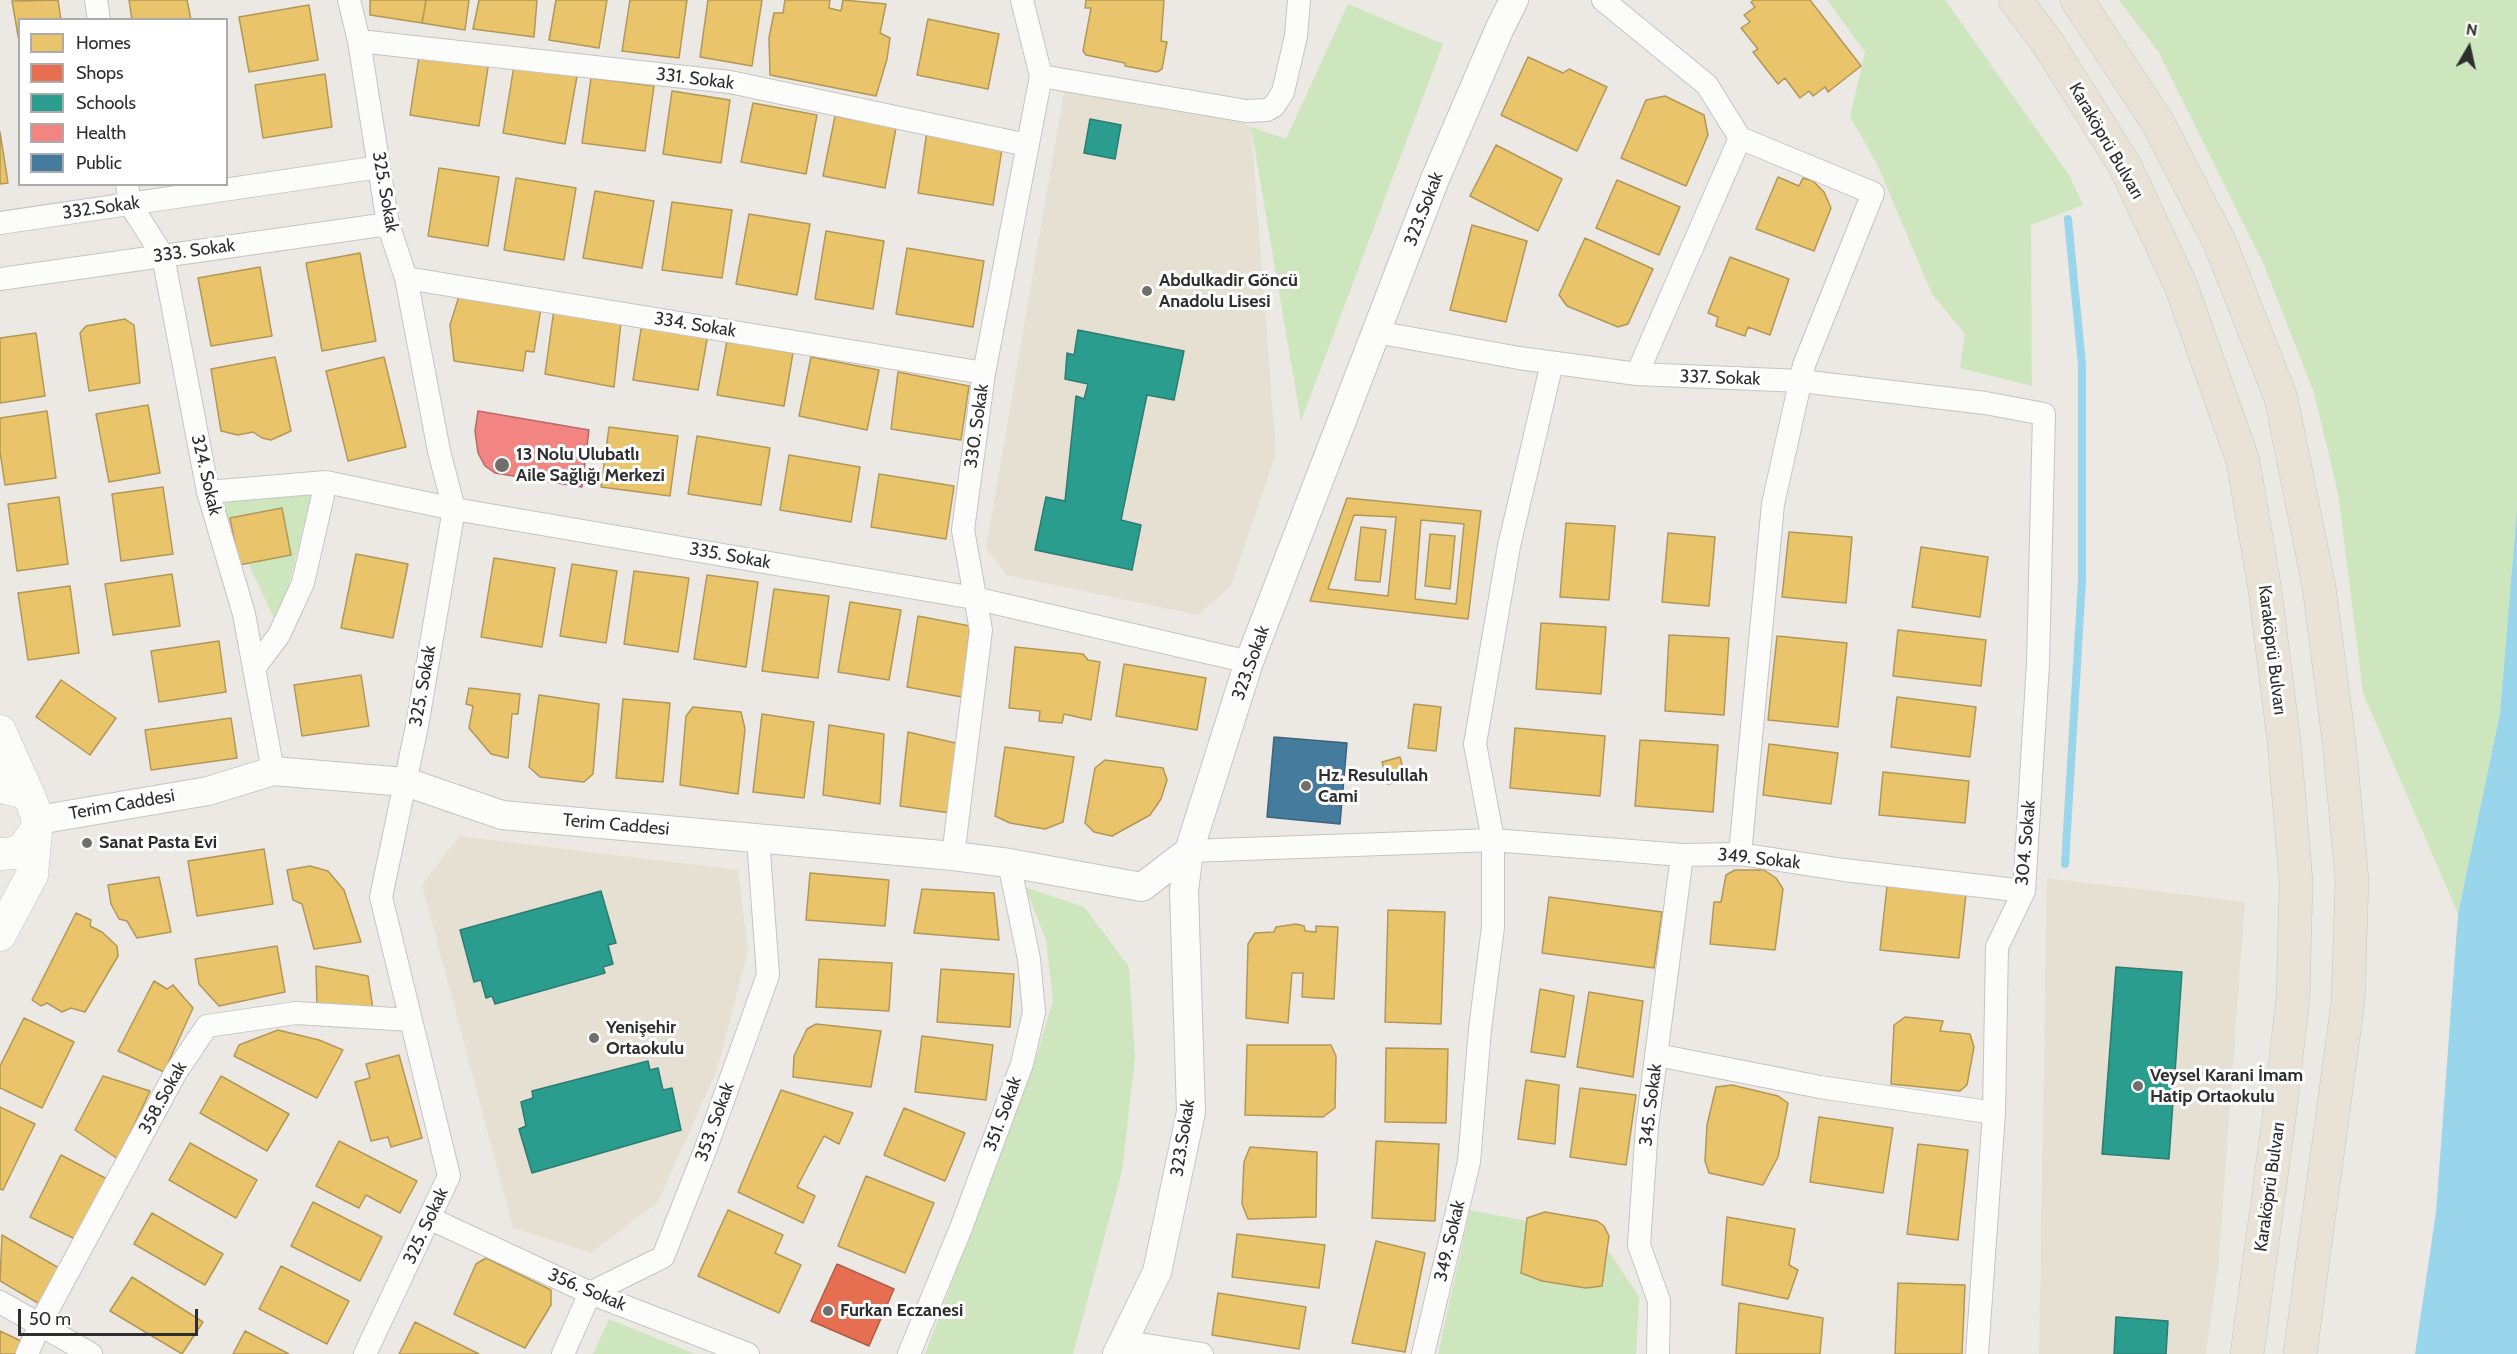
<!DOCTYPE html>
<html>
<head>
<meta charset="utf-8">
<style>
  body { margin:0 }
  #map { position:relative; width:2517px; height:1354px; overflow:hidden; background:#ece8e4; font-family:Cabin,sans-serif }
  canvas { display:block }
  .legend { position:absolute; left:18px; top:18px; width:210px; height:168px; box-sizing:border-box; background:#fff; border:2px solid #ababab; margin:0; padding:8px 10px; list-style:none; font-size:18px; color:#2e2e2e }
  .legend li { display:flex; align-items:center; gap:12px; height:30px }
  .legend b { width:30px; border:2px solid #ababab }
  .north { position:absolute; left:2439px; top:18px; width:60px; height:60px; -webkit-text-stroke:4px #fff; paint-order:stroke; rotate:9deg; font-size:16px; font-weight:700; line-height:24px; text-align:center; color:#2e2e2e }
  .north::after { content:''; display:block; margin:auto; width:21px; height:27px; background:#2e2e2e; clip-path:polygon(50% 0,100% 100%,50% 72%,0 100%) }
  .scale { position:absolute; left:18px; top:1309px; width:180px; height:27px; box-sizing:border-box; border:3px solid #2e2e2e; border-top:0; padding-left:8px; font-size:18px; line-height:21px; white-space:nowrap; color:#2e2e2e; -webkit-text-stroke:4px #fff; paint-order:stroke }
</style>
</head>
<body>
<div id="map">
<canvas width="2517" height="1354"></canvas>
<ul class="legend">
<li><b style="height:16px;background:#e9c46a"></b>Homes</li>
<li><b style="height:16px;background:#e76f51"></b>Shops</li>
<li><b style="height:16px;background:#2a9d8f"></b>Schools</li>
<li><b style="height:16px;background:#f28482"></b>Health</li>
<li><b style="height:16px;background:#457b9d"></b>Public</li>
</ul>
<div class="north">N</div>
<div class="scale">50 m</div>
</div>
<script>
const g = document.querySelector('canvas').getContext('2d');
g.lineJoin = 'round';
function paint(path, color) { g.fillStyle = color; g.fill(path, 'evenodd'); }
const shape = rows => new Path2D(rows.map(r => 'M' + r).join(''));
function strokePath(path, color, width, dash) { g.strokeStyle = color; g.lineWidth = width; g.lineCap = dash ? 'butt' : 'round'; g.setLineDash(dash || []); g.stroke(path); }
function drawText(font, color, halo, rows, align = 'center') {
  g.font = font + ' Cabin,sans-serif'; g.lineWidth = 6; g.setLineDash([]); g.textBaseline = 'middle'; g.strokeStyle = halo; g.fillStyle = color; for (const [text, x, y, turn = 0] of rows) {
    g.save(); g.translate(x, y); g.rotate((+turn || 0) * Math.PI / 180); g.textAlign = isNaN(turn) ? turn : align; if (halo) g.strokeText(text, 0, 0); g.fillText(text, 0, 0); g.restore();
  }
}
paint(shape([
  [1064,91,1233,116,1251,127,1276,454,1231,586,1198,615,1006,575,986,548],
  [459,836,738,870,748,951,717,1070,658,1202,591,1253,513,1228,422,885],
  [2047,878,2245,902,2218,1269,2206,1354,2039,1354]
]), '#e6e0d3');
paint(shape([
  [1827,0,1945,0,2069,175,2083,205,2031,225,2032,386,1960,368,1965,334,1932,294,1877,164,1850,117,1865,52],
  [2119,0,2517,0,2517,508,2500,713,2458,914,2363,693,2338,493,2314,393,2264,265,2158,51],
  [1348,4,1443,44,1301,421,1251,127,1286,139],
  [313,490,278,627,218,498],
  [1025,887,1084,907,1129,967,1135,1058,1122,1171,1073,1354,925,1354,1036,1058,1053,1000,1046,940],
  [1470,1210,1598,1235,1639,1297,1636,1354,1438,1354],
  [609,1319,695,1354,593,1354]
]), '#cee6be');
paint(shape([
  [2517,508,2517,1354,2415,1354,2436,1212,2458,914,2500,713]
]), '#99d6ec');
const homes = shape([
  [58,0,61,20,20,20,20,47,12,1,58,0],
  [129,0,187,0,191,20,132,20,129,0],
  [370,0,426,0,422,23,370,15,370,0],
  [426,0,469,0,465,30,422,23,426,0],
  [479,0,537,0,534,37,473,29,479,0],
  [556,0,607,0,599,48,549,40,556,0],
  [630,0,687,0,679,58,622,51,630,0],
  [708,0,762,0,752,66,700,57,708,0],
  [785,0,830,0,829,8,841,11,843,0,886,4,880,33,890,38,887,59,876,96,770,75,769,38,774,13,783,13,785,0],
  [1086,0,1164,0,1161,41,1167,42,1162,69,1157,72,1125,66,1125,63,1086,55,1083,51,1091,8,1085,8,1086,0],
  [1754,0,1810,0,1861,66,1828,92,1825,87,1813,96,1809,91,1800,98,1785,78,1778,84,1753,52,1758,49,1741,28,1750,22,1744,15,1755,7,1751,2,1754,0],
  [309,5,318,60,249,72,239,17,309,5],
  [928,19,999,34,988,89,917,75,928,19],
  [420,50,489,61,479,126,410,115,420,50],
  [1528,57,1563,73,1569,69,1607,87,1577,151,1501,115,1528,57],
  [514,66,577,76,565,144,503,133,514,66],
  [325,74,332,127,263,138,255,85,325,74],
  [591,78,654,86,645,151,582,143,591,78],
  [672,91,730,100,721,163,663,154,672,91],
  [1665,96,1704,115,1708,135,1686,186,1621,158,1646,100,1665,96],
  [753,103,817,115,806,174,741,162,753,103],
  [835,116,896,128,885,188,823,176,835,116],
  [927,131,1003,143,993,205,918,193,927,131],
  [0,132,8,183,0,184,0,132],
  [1496,145,1562,179,1538,231,1470,196,1496,145],
  [439,168,499,177,488,246,428,236,439,168],
  [1778,177,1799,186,1803,178,1813,181,1824,192,1831,208,1814,251,1756,229,1778,177],
  [516,178,576,188,564,260,504,250,516,178],
  [1617,180,1680,207,1659,255,1596,228,1617,180],
  [595,191,654,201,642,268,583,258,595,191],
  [672,202,732,210,722,278,662,270,672,202],
  [749,214,810,224,797,295,736,284,749,214],
  [1472,225,1527,241,1506,322,1450,310,1472,225],
  [826,231,884,241,873,309,815,299,826,231],
  [1585,238,1653,269,1628,324,1618,327,1567,306,1559,295,1585,238],
  [907,248,984,261,973,327,896,314,907,248],
  [360,253,376,341,322,351,306,263,360,253],
  [1730,257,1789,279,1770,335,1748,327,1745,336,1716,326,1718,317,1708,313,1730,257],
  [260,267,272,336,211,346,198,278,260,267],
  [459,296,541,308,534,352,526,351,523,371,454,361,450,325,459,296],
  [554,309,621,322,614,387,545,374,554,309],
  [125,319,134,325,140,383,89,391,80,333,86,326,125,319],
  [642,323,708,334,698,390,633,380,642,323],
  [36,333,45,396,0,403,0,338,36,333],
  [727,341,793,353,784,406,717,395,727,341],
  [275,357,291,431,271,440,262,438,253,432,238,435,221,431,211,369,275,357],
  [384,357,406,447,348,461,326,371,384,357],
  [811,357,879,370,867,430,799,416,811,357],
  [898,372,969,386,961,440,891,429,898,372],
  [148,405,160,473,109,482,96,414,148,405],
  [47,411,56,478,5,485,0,452,0,418,47,411],
  [609,427,678,436,670,496,601,487,609,427],
  [697,436,770,448,761,505,688,494,697,436],
  [789,455,860,467,851,522,780,510,789,455],
  [879,474,954,486,946,539,871,527,879,474],
  [163,487,173,554,121,561,112,494,163,487],
  [59,497,68,564,17,571,8,504,59,497],
  [1347,498,1481,511,1468,619,1310,601,1347,498],
  [1354,515,1396,517,1388,596,1328,589,1354,515],
  [1421,520,1464,524,1456,604,1415,599,1421,520],
  [282,508,291,555,239,565,230,518,282,508],
  [1566,523,1615,526,1609,600,1560,597,1566,523],
  [1361,527,1386,530,1380,582,1355,580,1361,527],
  [1789,532,1852,537,1846,603,1782,597,1789,532],
  [1668,533,1715,537,1709,606,1662,602,1668,533],
  [1430,534,1455,536,1450,589,1425,586,1430,534],
  [1921,547,1988,557,1980,617,1912,607,1921,547],
  [356,554,408,564,393,638,341,628,356,554],
  [494,558,555,568,542,647,481,637,494,558],
  [572,564,617,571,606,643,560,636,572,564],
  [634,571,689,578,678,652,624,644,634,571],
  [172,574,180,626,113,635,105,584,172,574],
  [707,575,758,582,746,667,694,659,707,575],
  [70,586,79,653,28,660,18,593,70,586],
  [774,589,829,596,818,678,762,671,774,589],
  [850,602,901,610,889,680,838,672,850,602],
  [918,616,970,626,962,697,907,687,918,616],
  [1541,623,1606,627,1601,694,1536,689,1541,623],
  [1898,630,1986,640,1981,686,1893,676,1898,630],
  [1669,635,1729,638,1724,715,1665,711,1669,635],
  [1777,636,1847,643,1838,727,1768,720,1777,636],
  [219,641,226,692,159,702,151,651,219,641],
  [1015,647,1083,654,1088,660,1100,662,1091,720,1064,714,1062,723,1039,721,1040,711,1009,708,1015,647],
  [1124,664,1206,678,1197,730,1116,716,1124,664],
  [361,675,369,726,302,736,294,685,361,675],
  [61,680,116,718,90,755,36,717,61,680],
  [469,688,520,694,518,714,512,714,508,758,491,754,469,728,473,706,466,704,469,688],
  [539,695,599,704,593,774,584,782,540,777,529,767,539,695],
  [1897,697,1976,707,1970,757,1891,747,1897,697],
  [623,699,670,703,663,782,616,778,623,699],
  [1414,704,1441,707,1436,751,1408,748,1414,704],
  [693,707,741,712,745,729,738,794,680,785,686,716,693,707],
  [762,714,814,722,804,798,753,792,762,714],
  [231,718,237,758,151,770,145,730,231,718],
  [829,725,884,734,880,804,823,795,829,725],
  [1515,728,1605,736,1600,796,1510,788,1515,728],
  [908,732,960,744,950,813,900,806,908,732],
  [1640,740,1718,745,1713,812,1635,806,1640,740],
  [1769,744,1838,753,1831,804,1763,795,1769,744],
  [1005,747,1074,757,1063,822,1045,829,1010,823,995,816,1005,747],
  [1400,757,1406,780,1388,784,1382,762,1400,757],
  [1105,760,1163,768,1167,780,1161,799,1150,815,1112,836,1094,832,1085,823,1095,768,1105,760],
  [1883,772,1969,781,1965,823,1879,815,1883,772],
  [264,849,273,904,197,916,188,861,264,849],
  [310,866,328,871,344,890,361,942,314,949,302,904,293,900,287,870,310,866],
  [1735,870,1764,870,1776,878,1783,889,1775,950,1710,944,1714,902,1721,902,1726,875,1735,870],
  [810,873,889,880,885,926,806,920,810,873],
  [159,877,171,932,137,938,127,921,119,919,111,904,108,885,159,877],
  [1887,886,1966,894,1959,958,1880,950,1887,886],
  [922,889,994,893,999,940,914,933,922,889],
  [1549,897,1662,912,1654,968,1542,953,1549,897],
  [1388,910,1445,912,1441,1024,1385,1022,1388,910],
  [76,913,91,920,90,926,102,932,117,946,118,956,85,1012,71,1008,62,1012,47,1003,41,1006,32,1000,76,913],
  [1296,924,1304,926,1305,931,1316,932,1316,926,1338,927,1334,999,1302,997,1303,973,1292,973,1288,1023,1246,1018,1248,944,1255,933,1274,932,1276,927,1296,924],
  [277,946,285,992,219,1006,199,984,195,959,277,946],
  [819,959,892,963,889,1011,816,1007,819,959],
  [316,966,368,976,374,1016,317,1008,316,966],
  [941,969,1014,974,1010,1027,937,1022,941,969],
  [154,981,167,989,173,985,193,1008,164,1072,118,1051,154,981],
  [1540,989,1574,996,1565,1057,1531,1052,1540,989],
  [1589,992,1643,1001,1633,1077,1577,1067,1589,992],
  [1905,1017,1943,1021,1940,1031,1970,1034,1974,1047,1967,1085,1960,1091,1891,1084,1894,1025,1905,1017],
  [24,1018,74,1042,42,1108,0,1088,0,1066,24,1018],
  [816,1024,881,1031,871,1087,793,1077,794,1056,807,1029,816,1024],
  [278,1030,319,1040,343,1050,317,1098,234,1056,239,1045,278,1030],
  [922,1036,993,1045,986,1100,915,1092,922,1036],
  [1247,1045,1331,1045,1336,1056,1335,1108,1323,1117,1245,1115,1247,1045],
  [1386,1048,1448,1049,1446,1123,1385,1122,1386,1048],
  [399,1055,422,1138,391,1147,388,1137,371,1141,355,1082,370,1078,366,1064,399,1055],
  [103,1076,150,1091,118,1159,75,1130,103,1076],
  [221,1076,289,1114,267,1151,200,1113,221,1076],
  [1526,1080,1559,1085,1555,1144,1518,1139,1526,1080],
  [1732,1085,1778,1096,1788,1103,1778,1157,1763,1185,1709,1173,1705,1161,1707,1125,1716,1087,1732,1085],
  [1580,1088,1636,1095,1626,1165,1570,1157,1580,1088],
  [781,1090,853,1113,839,1144,824,1136,797,1187,815,1196,803,1223,738,1192,781,1090],
  [0,1107,35,1124,3,1190,0,1189,0,1107],
  [904,1108,965,1133,945,1181,884,1155,904,1108],
  [1819,1117,1893,1128,1883,1193,1810,1182,1819,1117],
  [339,1141,417,1181,400,1213,366,1195,359,1208,316,1186,339,1141],
  [1376,1141,1439,1144,1435,1221,1372,1218,1376,1141],
  [190,1143,257,1180,236,1218,169,1180,190,1143],
  [1918,1144,1968,1150,1958,1240,1907,1234,1918,1144],
  [1250,1147,1317,1152,1316,1217,1248,1219,1242,1204,1244,1162,1250,1147],
  [61,1155,107,1179,77,1240,30,1217,61,1155],
  [866,1176,934,1203,905,1273,838,1246,866,1176],
  [313,1202,382,1237,360,1281,291,1246,313,1202],
  [728,1210,783,1235,775,1253,801,1265,779,1313,698,1276,728,1210],
  [1545,1212,1597,1221,1604,1226,1609,1236,1602,1286,1586,1288,1542,1281,1521,1273,1527,1218,1545,1212],
  [152,1213,223,1254,205,1285,134,1244,152,1213],
  [1727,1217,1795,1229,1789,1265,1798,1270,1788,1299,1722,1285,1727,1217],
  [1237,1234,1325,1245,1319,1288,1232,1277,1237,1234],
  [2,1235,64,1271,43,1306,0,1281,2,1235],
  [1376,1241,1425,1253,1405,1352,1352,1343,1376,1241],
  [486,1258,551,1290,551,1305,525,1348,454,1314,476,1264,486,1258],
  [281,1266,349,1301,327,1344,259,1309,281,1266],
  [132,1277,203,1322,182,1354,110,1311,132,1277],
  [1898,1283,1965,1285,1962,1354,1895,1354,1898,1283],
  [1218,1293,1306,1307,1299,1349,1212,1335,1218,1293],
  [1739,1303,1823,1318,1820,1354,1736,1354,1739,1303],
  [415,1322,479,1354,399,1354,415,1322],
  [0,1331,21,1341,15,1354,0,1354,0,1331],
  [245,1331,289,1354,233,1354,245,1331]
]);
paint(homes, '#e9c46a');
strokePath(homes, '#b19758', 1.5);
const shops = shape([
  [837,1264,894,1289,869,1346,811,1321,837,1264]
]);
paint(shops, '#e76f51');
strokePath(shops, '#b05c46', 1.5);
const schools = shape([
  [1090,119,1121,125,1115,159,1084,153,1090,119],
  [1078,330,1184,351,1174,400,1147,395,1121,520,1141,525,1132,570,1035,550,1046,497,1065,501,1076,396,1084,399,1088,384,1065,379,1067,353,1074,355,1078,330],
  [601,891,616,943,608,945,613,964,603,967,605,973,495,1004,492,996,486,998,481,980,474,982,460,930,601,891],
  [2116,967,2182,972,2169,1159,2102,1154,2116,967],
  [648,1061,650,1070,658,1068,663,1090,672,1088,681,1130,532,1173,519,1129,526,1126,521,1102,533,1098,532,1091,648,1061],
  [2116,1317,2168,1321,2166,1354,2114,1354,2116,1317]
]);
paint(schools, '#2a9d8f');
strokePath(schools, '#2b7c72', 1.5);
const health = shape([
  [478,411,589,430,582,487,495,473,485,466,478,453,475,431,478,411]
]);
paint(health, '#f28482');
strokePath(health, '#b76a69', 1.5);
const public = shape([
  [1274,737,1347,743,1340,824,1267,817,1274,737]
]);
paint(public, '#457b9d');
strokePath(public, '#3e647c', 1.5);
strokePath(shape([
  [2065,864,2082,581,2082,365,2068,219]
]), '#99d6ec', 8);
const minor = shape([
  [96,0,99,20],
  [349,0,359,41,388,224,406,278,439,451,454,509,417,726,381,897,449,1176,365,1354],
  [1603,0,1707,85,1740,138,1873,193,1804,365,1773,504,1740,854],
  [359,41,730,82,1027,145],
  [1041,76,1246,111,1267,110,1274,106,1283,92,1296,36,1299,0],
  [127,184,130,204,163,256,208,492,244,614,273,771],
  [0,223,379,167],
  [406,278,984,373],
  [0,279,388,224],
  [1376,332,1519,358,1637,374,1801,381,1985,403,2044,414,2038,664,2024,891,1997,947,1994,1113,1977,1354],
  [1637,374,1740,138],
  [208,492,326,482,454,509,974,598,1249,662],
  [255,667,279,635,303,583,326,482],
  [1189,851,1493,840,1682,855,1740,854,1844,870,2024,891],
  [953,856,981,630,963,530,984,373,1041,76,1022,0],
  [1657,1055,1820,1087,1994,1113],
  [429,1218,590,1293,748,1354],
  [0,1302,91,1354],
  [1121,1341,1202,1354],
  [27,1354,40,1324,176,1072,207,1026,296,1013,411,1020],
  [563,1354,590,1293,663,1257,706,1148,768,975,758,838],
  [909,1354,961,1228,1022,1064,1034,1012,1029,959,1009,863],
  [1423,1354,1469,1162,1480,1029,1493,927,1493,840,1475,744,1509,546,1552,363],
  [1658,1354,1659,1301,1639,1245,1647,1126,1682,855]
]);
const tertiary = shape([
  [38,820,208,791,273,771,406,782,502,815,953,856,1009,863,1142,887,1189,851],
  [1117,1354,1157,1272,1191,1112,1184,891,1189,851,1249,662,1435,179,1499,30,1514,0]
]);
const secondary = shape([
  [0,731,31,800],
  [0,787,23,792,31,800,38,820,36,831,23,848,13,853,0,854],
  [0,935,32,875,36,831]
]);
const trunk = shape([
  [2015,0,2047,42,2125,166,2181,286,2243,461,2265,590,2284,741,2296,882,2293,998,2279,1118,2247,1354],
  [2077,0,2158,123,2220,243,2281,398,2319,587,2339,741,2352,880,2348,1002,2300,1354]
]);
strokePath(minor, '#c5c4c5', 24);
strokePath(tertiary, '#c5c4c5', 30);
strokePath(secondary, '#c5c4c5', 33);
strokePath(trunk, '#c6c5c4', 34);
strokePath(minor, '#fcfcfb', 22);
strokePath(tertiary, '#fcfcfb', 28);
strokePath(secondary, '#fcfcfb', 32);
strokePath(trunk, '#e9e2d6', 33);
for (const [x, y, r, color] of [
  [1147,291,6,"#706f6e"],
  [502,465,8,"#706f6e"],
  [1306,786,6,"#706f6e"],
  [87,843,6,"#706f6e"],
  [594,1038,6,"#706f6e"],
  [2138,1086,6,"#706f6e"],
  [828,1311,6,"#706f6e"]
]) { const dot = new Path2D(); dot.arc(x, y, r, 0, 2 * Math.PI); g.fillStyle = color; g.fill(dot); strokePath(dot, '#fff', 2); }
drawText('18px', '#2e2e2e', '#fff', [
  ["331. Sokak",695,79,7],
  ["Karaköprü Bulvarı",2106,141,60],
  ["325. Sokak",385,192,80],
  ["332.Sokak",101,208,-8],
  ["323.Sokak",1424,209,-69],
  ["333. Sokak",194,251,-8],
  ["334. Sokak",695,325,9],
  ["337. Sokak",1720,378,2],
  ["330. Sokak",977,426,-82],
  ["324. Sokak",206,475,77],
  ["335. Sokak",730,556,10],
  ["Karaköprü Bulvarı",2272,650,83],
  ["323.Sokak",1251,663,-70],
  ["325. Sokak",423,686,-80],
  ["Terim Caddesi",122,805,-10],
  ["Terim Caddesi",616,825,5],
  ["304. Sokak",2026,843,-85],
  ["349. Sokak",1759,859,6],
  ["358.Sokak",163,1098,-61],
  ["345. Sokak",1651,1105,-83],
  ["351. Sokak",1003,1114,-70],
  ["353. Sokak",715,1122,-70],
  ["323.Sokak",1183,1138,-81],
  ["Karaköprü Bulvarı",2270,1187,-82],
  ["325. Sokak",426,1226,-65],
  ["349. Sokak",1450,1241,-77],
  ["356. Sokak",587,1290,23]
]);
drawText('bold 18px', '#2e2e2e', '#fff', [
  ["Abdulkadir Göncü",1159,281],
  ["Anadolu Lisesi",1159,302],
  ["13 Nolu Ulubatlı",516,455],
  ["Aile Sağlığı Merkezi",516,476],
  ["Hz. Resulullah",1318,776],
  ["Cami",1318,797],
  ["Sanat Pasta Evi",99,843],
  ["Yenişehir",606,1028],
  ["Ortaokulu",606,1049],
  ["Veysel Karani İmam",2150,1076],
  ["Hatip Ortaokulu",2150,1097],
  ["Furkan Eczanesi",840,1311]
], 'left');
</script>
</body>
</html>
